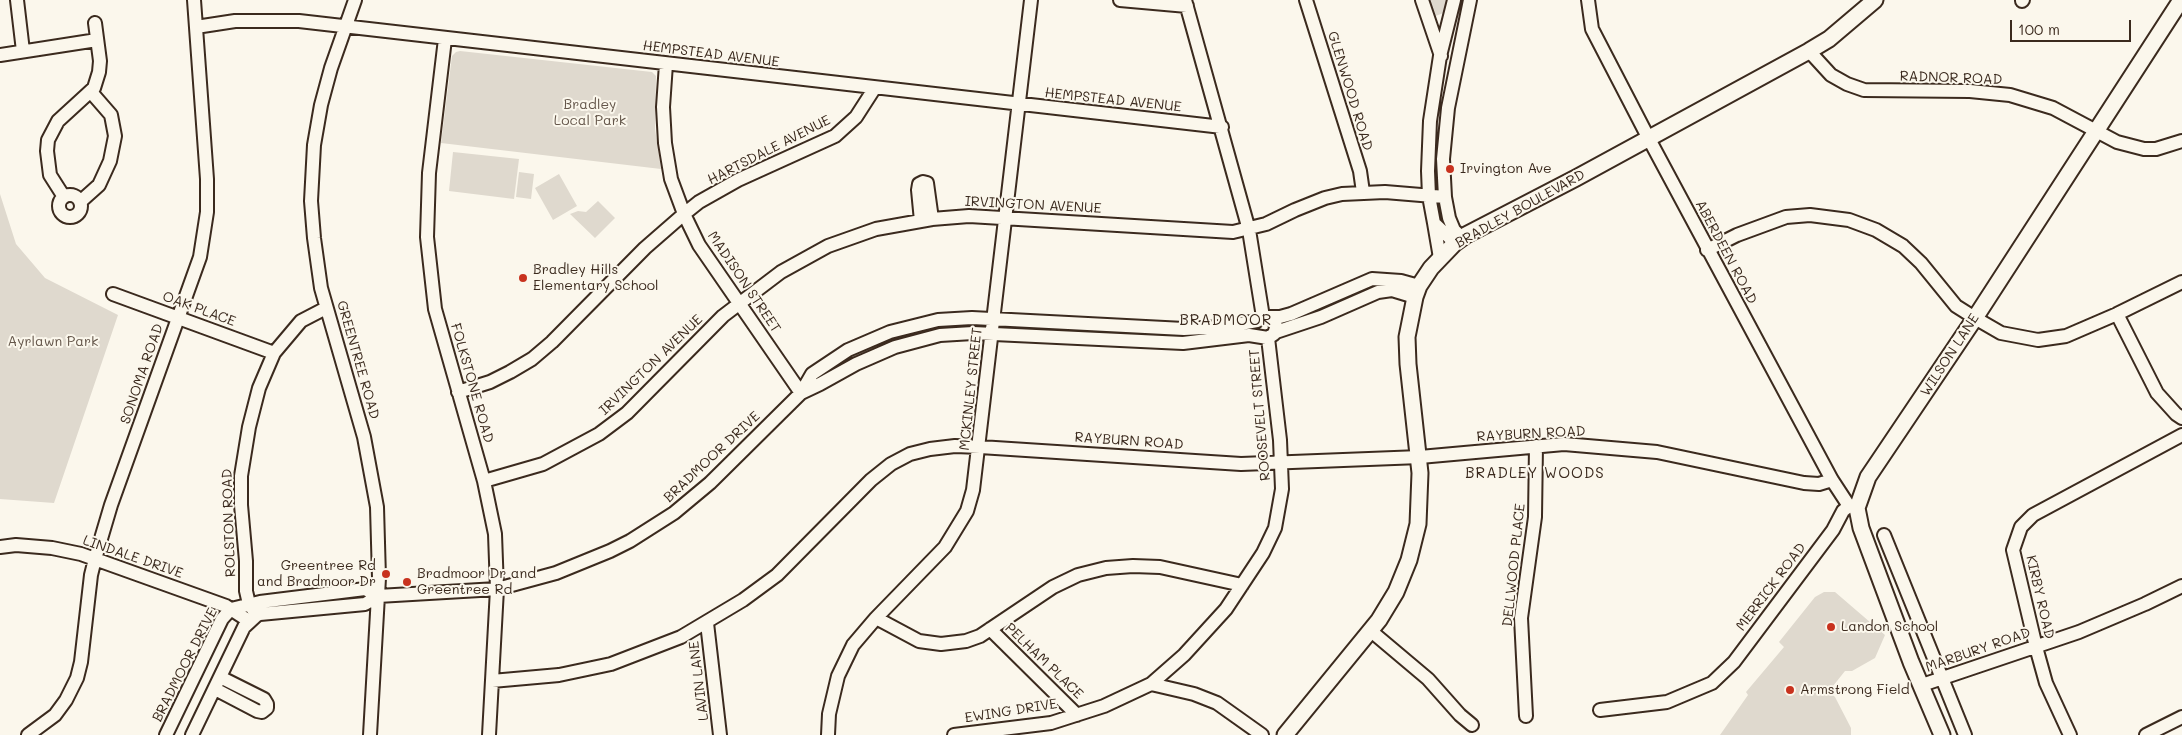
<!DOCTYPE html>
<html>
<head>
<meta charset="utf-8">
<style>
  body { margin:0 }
  #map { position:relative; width:2182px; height:735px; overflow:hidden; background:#fbf7ec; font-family:Mali,sans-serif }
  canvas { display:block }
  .scale { position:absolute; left:2010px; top:20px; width:121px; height:22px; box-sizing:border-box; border:2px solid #3b2a1e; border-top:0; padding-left:6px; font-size:15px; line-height:18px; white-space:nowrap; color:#3b2a1e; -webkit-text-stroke:4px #fbf7ec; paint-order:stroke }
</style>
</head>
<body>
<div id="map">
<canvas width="2182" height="735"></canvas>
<div class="scale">100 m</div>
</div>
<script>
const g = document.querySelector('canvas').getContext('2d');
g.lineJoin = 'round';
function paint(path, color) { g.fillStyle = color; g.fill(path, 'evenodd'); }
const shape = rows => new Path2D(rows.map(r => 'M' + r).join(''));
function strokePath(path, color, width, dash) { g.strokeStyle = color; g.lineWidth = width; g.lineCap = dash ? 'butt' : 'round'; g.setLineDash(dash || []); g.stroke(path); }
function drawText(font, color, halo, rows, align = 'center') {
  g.font = font + ' Mali,sans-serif'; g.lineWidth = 4; g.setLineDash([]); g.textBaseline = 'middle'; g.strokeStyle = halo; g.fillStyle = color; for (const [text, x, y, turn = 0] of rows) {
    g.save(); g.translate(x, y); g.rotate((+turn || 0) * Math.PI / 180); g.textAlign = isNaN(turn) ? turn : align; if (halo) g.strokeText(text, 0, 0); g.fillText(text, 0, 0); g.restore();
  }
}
paint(shape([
  [1428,0,1448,0,1446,12,1433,17],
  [460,51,652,72,656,76,655,129,661,169,441,143,452,56,456,52],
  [453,152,519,159,514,199,449,191],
  [519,172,534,174,531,199,516,197],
  [559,174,577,206,553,220,535,188],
  [0,194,16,244,45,278,118,315,54,503,0,499],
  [598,201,615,218,595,238,570,214,578,211,586,212],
  [1824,592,1835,592,1885,635,1875,658,1852,671,1845,671,1829,691,1835,697,1851,728,1851,735,1720,735,1748,695,1746,692,1784,647,1779,642,1815,597]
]), '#dfd9ce');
const minor = shape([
  [17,0,23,51],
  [355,0,331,68,321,105,314,145,311,201,314,238,321,288,364,437,377,507,379,578,370,735],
  [1120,0,1187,6],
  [1185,0,1249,230,1263,317],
  [1306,0,1360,171,1363,192],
  [1422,0,1441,56],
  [1454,0,1440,56,1430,121,1428,171,1429,196,1434,223,1455,243],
  [1588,0,1592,29,1649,139,1832,480,1849,506,1857,508],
  [2022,1,2023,0],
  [196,27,235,21,299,21,1222,127],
  [445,39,429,173,427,237,435,309,484,481,495,534,497,589,489,735],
  [1809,51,1831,75,1847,84,1864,90,1970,91,2010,95,2053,108,2117,142,2144,149,2156,149,2182,141],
  [0,55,97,40],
  [666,64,663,107,665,143,671,179,684,214,699,245,801,393],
  '59 206a11 11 0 1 1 22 0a11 11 0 1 1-22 0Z',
  [64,197,50,175,47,151,48,140,58,121,94,88,99,72,100,61,95,23],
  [80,202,99,185,110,161,115,136,111,115,91,92],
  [921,221,918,190,919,184,923,182,927,183,932,219],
  [1434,223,1440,258],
  [1462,238,1454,230,1449,218,1445,197,1443,159,1448,108,1470,0],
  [1707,250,1737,235,1786,217,1810,215,1849,220,1876,230,1903,246,1921,263,1956,306,1975,318,2001,333,2038,340,2066,336,2117,314,2182,282],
  [113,294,274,353],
  [2117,314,2157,393,2176,414,2182,418],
  [1266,317,1280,317,1291,314,1372,279,1401,281,1419,286],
  [1276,332,1321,317,1378,292,1392,290,1415,297],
  [458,392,490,382,510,372,532,359,552,342,645,248,684,214,699,202,738,180,835,136,856,117,874,89],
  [801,393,820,384,856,364,895,347,940,335,973,333,1183,343,1249,335,1268,338,1274,334,1276,328,1275,322,1270,317],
  [484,481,543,464,599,434,627,413,723,316,781,272,828,246,876,229,932,219,969,216,1233,232,1266,224,1295,210,1325,198,1342,194,1385,192,1445,197],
  [1884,535,1965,735],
  [0,547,16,545,52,548,81,554,226,606,249,621],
  [257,615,249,604,246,591,246,561,241,505,241,476,249,427,259,388,274,353,301,321,326,308],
  [876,618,919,641,941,644,966,641,980,636,1053,587,1078,575,1106,568,1133,566,1160,567,1242,585],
  [707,623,720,735],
  [990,629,1077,715],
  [1371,631,1428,679,1460,715,1472,725],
  [492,681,559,675,611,664,681,637,743,600,777,575,871,480,891,464,910,454,930,449,955,446,980,447,1241,464,1420,457,1564,444,1657,452,1804,483,1819,484,1832,480],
  [1151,684,1184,655,1226,609,1263,553,1275,528,1282,489,1280,440,1268,338],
  [1922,685,2079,632,2145,604,2182,586],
  [215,689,257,711,262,712,267,708,267,704,264,699,220,677],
  [1600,710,1667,702,1712,683,1734,662,1833,530,1843,511,1849,506],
  [1526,716,1521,618,1535,517,1536,446],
  [28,735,55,715,66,700,77,678,81,662,91,575,95,559,111,505,200,257,207,212,207,179,194,0],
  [166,735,222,619,231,609,260,602,365,589,378,596],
  [192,735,244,627,257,615,260,614,365,604,378,596,497,589,556,573,610,551,630,541,674,513,710,483,801,393,812,374,848,350,890,332,938,320,972,318,1184,329,1223,327,1257,321],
  [828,735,829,714,838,676,853,645,876,618,945,547,967,511,973,490,1031,0],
  [954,735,1051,723,1104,706,1151,684,1194,694,1217,703,1262,735],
  [2070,735,2046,683,2036,647,2013,550,2021,527,2033,515,2182,435],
  [2146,735,2182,717]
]);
const major = shape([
  [1285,735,1379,620,1396,592,1409,560,1418,524,1420,473,1408,364,1407,337,1415,297,1419,286,1431,268,1455,243,1466,235,1576,178,1809,51,1829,39,1875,0],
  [1942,735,1911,662,1861,528,1857,508,1868,477,1975,318,2181,0]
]);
strokePath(minor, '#3b2a1e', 16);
strokePath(major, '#3b2a1e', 19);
strokePath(minor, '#fbf7ec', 12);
strokePath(major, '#fbf7ec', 15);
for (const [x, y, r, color] of [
  [1450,169,5,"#c8321e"],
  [523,278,5,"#c8321e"],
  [386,574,5,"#c8321e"],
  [407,582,5,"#c8321e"],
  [1831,627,5,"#c8321e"],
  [1790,690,5,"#c8321e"]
]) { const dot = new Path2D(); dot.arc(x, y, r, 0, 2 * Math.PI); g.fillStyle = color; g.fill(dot); strokePath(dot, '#fbf7ec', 2); }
drawText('14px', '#3b2a1e', '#fbf7ec', [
  ["HEMPSTEAD AVENUE",711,54,7],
  ["RADNOR ROAD",1951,78,2],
  ["GLENWOOD ROAD",1350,91,73],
  ["HEMPSTEAD AVENUE",1113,100,6],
  ["HARTSDALE AVENUE",769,150,-27],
  ["IRVINGTON AVENUE",1033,205,3],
  ["BRADLEY BOULEVARD",1520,209,-29],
  ["ABERDEEN ROAD",1726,252,62],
  ["MADISON STREET",744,282,56],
  ["OAK PLACE",199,309,20],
  ["WILSON LANE",1950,355,-57],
  ["GREENTREE ROAD",358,360,74],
  ["IRVINGTON AVENUE",651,365,-44],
  ["SONOMA ROAD",142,374,-71],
  ["FOLKSTONE ROAD",472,383,74],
  ["MCKINLEY STREET",971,389,-84],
  ["ROOSEVELT STREET",1260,415,-95],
  ["RAYBURN ROAD",1531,434,-3],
  ["RAYBURN ROAD",1129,441,4],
  ["BRADMOOR DRIVE",712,457,-43],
  ["ROLSTON ROAD",229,523,-92],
  ["LINDALE DRIVE",133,557,19],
  ["DELLWOOD PLACE",1514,565,-84],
  ["MERRICK ROAD",1771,587,-53],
  ["KIRBY ROAD",2040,597,77],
  ["MARBURY ROAD",1978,650,-19],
  ["PELHAM PLACE",1044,661,44],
  ["BRADMOOR DRIVE",185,665,-63],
  ["LAVIN LANE",699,681,-97],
  ["EWING DRIVE",1011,711,-9]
]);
drawText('14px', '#64564a', '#fbf7ec', [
  ["Bradley",590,105],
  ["Local Park",590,121],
  ["Ayrlawn Park",53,342]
]);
drawText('14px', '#3b2a1e', '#fbf7ec', [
  ["Irvington Ave",1460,169],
  ["Bradley Hills",533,270],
  ["Elementary School",533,286],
  ["Greentree Rd",376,566,"right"],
  ["and Bradmoor Dr",376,582,"right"],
  ["Bradmoor Dr and",417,574],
  ["Greentree Rd",417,590],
  ["Landon School",1841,627],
  ["Armstrong Field",1800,690]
], 'left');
g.letterSpacing = '1px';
drawText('15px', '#3b2a1e', '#fbf7ec', [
  ["BRADMOOR",1226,320],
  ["BRADLEY WOODS",1535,473]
]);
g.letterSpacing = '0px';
</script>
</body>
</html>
